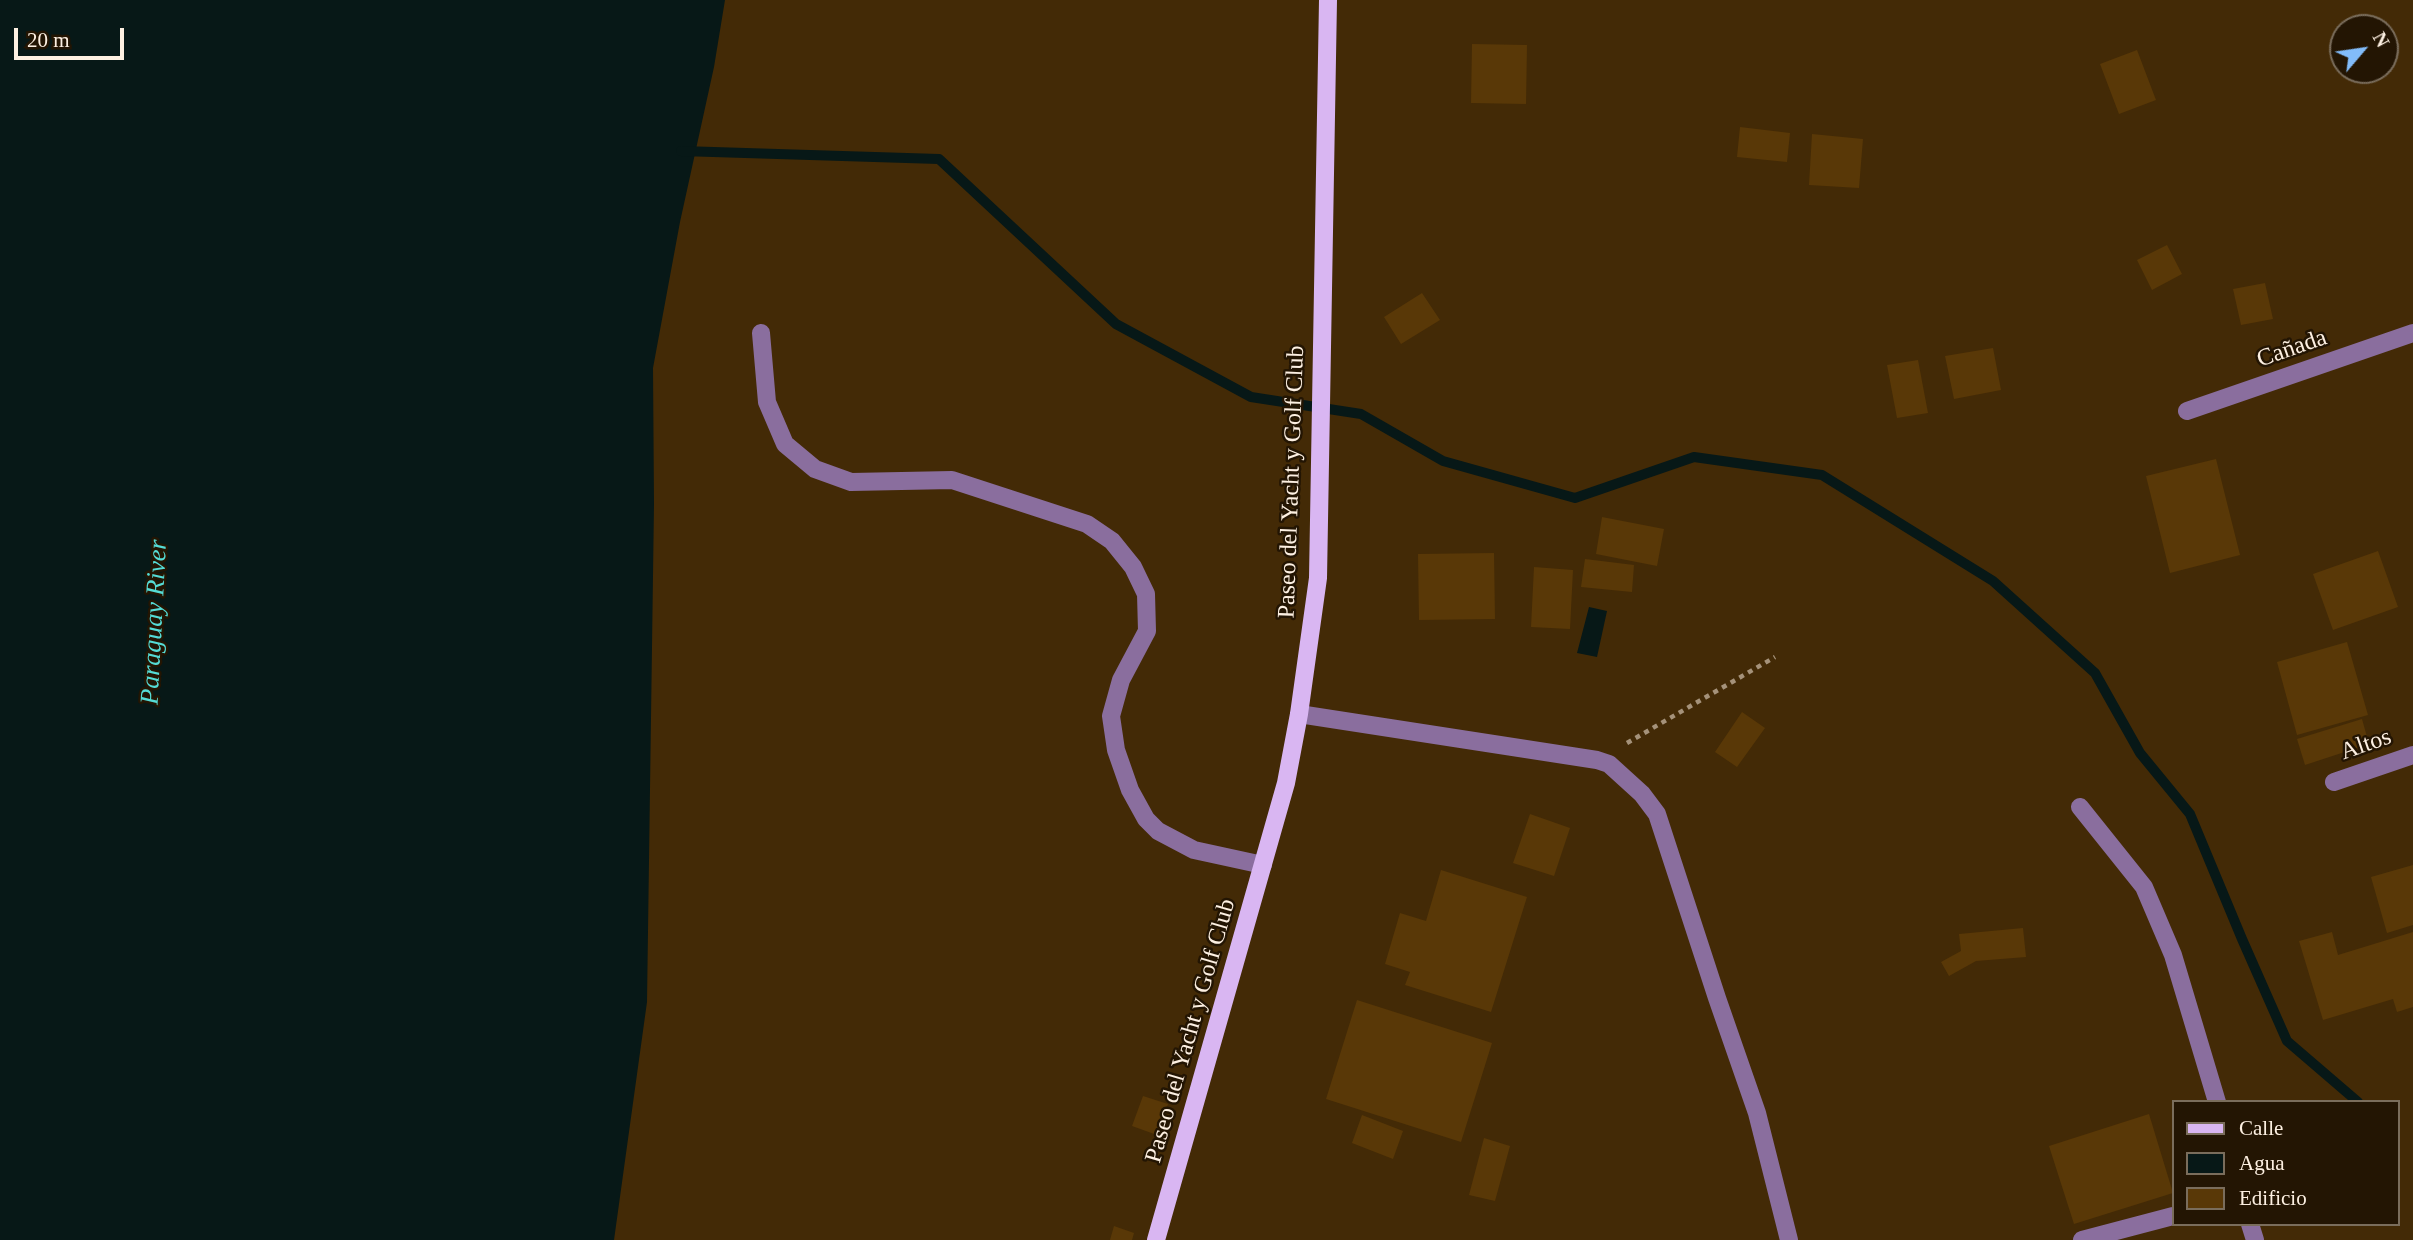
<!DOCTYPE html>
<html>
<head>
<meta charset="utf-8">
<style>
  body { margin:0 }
  #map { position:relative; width:2413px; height:1240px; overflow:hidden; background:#432a06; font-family:Georgia,serif }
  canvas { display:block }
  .legend { position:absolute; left:2172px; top:1100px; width:228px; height:126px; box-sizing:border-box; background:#231503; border:2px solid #7a6d5c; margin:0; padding:9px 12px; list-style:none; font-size:21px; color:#fdf0e2 }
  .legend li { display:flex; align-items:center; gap:14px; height:35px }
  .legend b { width:35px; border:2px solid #7a6d5c }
  .north { position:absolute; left:2329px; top:14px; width:70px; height:70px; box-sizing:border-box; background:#231503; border:2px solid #7a6d5c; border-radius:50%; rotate:61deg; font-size:19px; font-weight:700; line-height:28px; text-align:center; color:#fdf0e2 }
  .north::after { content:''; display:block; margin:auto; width:24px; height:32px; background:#82bcfa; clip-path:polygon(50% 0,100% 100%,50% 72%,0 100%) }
  .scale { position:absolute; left:14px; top:28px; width:110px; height:32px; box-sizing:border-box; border:4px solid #fdf0e2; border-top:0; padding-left:9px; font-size:21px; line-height:24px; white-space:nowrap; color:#fdf0e2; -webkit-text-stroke:5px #231503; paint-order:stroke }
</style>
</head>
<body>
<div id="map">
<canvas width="2413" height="1240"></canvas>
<ul class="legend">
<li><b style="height:9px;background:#d9b6f2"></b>Calle</li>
<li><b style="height:19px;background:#071817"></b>Agua</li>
<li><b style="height:19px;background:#593807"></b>Edificio</li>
</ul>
<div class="north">N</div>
<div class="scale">20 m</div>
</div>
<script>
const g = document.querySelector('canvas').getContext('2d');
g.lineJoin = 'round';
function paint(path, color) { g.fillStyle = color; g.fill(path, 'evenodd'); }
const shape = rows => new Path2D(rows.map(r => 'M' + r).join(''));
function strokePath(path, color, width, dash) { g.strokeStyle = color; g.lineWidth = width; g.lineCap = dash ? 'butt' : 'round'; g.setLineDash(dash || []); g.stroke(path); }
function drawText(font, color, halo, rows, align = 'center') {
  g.font = font + ' Georgia,serif'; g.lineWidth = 5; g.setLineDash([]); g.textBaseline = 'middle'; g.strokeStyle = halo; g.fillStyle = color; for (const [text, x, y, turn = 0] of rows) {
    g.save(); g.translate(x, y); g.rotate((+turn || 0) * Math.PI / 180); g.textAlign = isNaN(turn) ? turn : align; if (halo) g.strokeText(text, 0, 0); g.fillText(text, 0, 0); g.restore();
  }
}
paint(shape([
  [0,0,725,0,714,67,680,222,653,368,654,504,647,1002,614,1240,0,1240],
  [1589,607,1607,611,1597,657,1577,653]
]), '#071817');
strokePath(shape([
  [681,151,939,159,1116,324,1251,397,1361,414,1443,461,1575,498,1694,457,1822,475,1993,581,2095,673,2140,753,2190,814,2242,939,2287,1041,2358,1102]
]), '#071817', 10);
paint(shape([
  [1472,44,1527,45,1526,104,1471,103],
  [2137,50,2156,100,2119,114,2100,64],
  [1740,127,1790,133,1787,162,1737,157],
  [1812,134,1863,139,1859,188,1809,185],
  [2167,245,2182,274,2152,290,2137,260],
  [2265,283,2273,319,2241,325,2233,289],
  [1422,293,1440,320,1401,344,1384,317],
  [1993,348,2001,390,1954,399,1945,356],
  [1918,360,1928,413,1897,418,1887,365],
  [2216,459,2240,555,2170,573,2146,476],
  [1602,517,1664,529,1657,566,1596,554],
  [2378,551,2398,607,2333,630,2313,574],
  [1494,553,1495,619,1419,620,1418,554],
  [1585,559,1634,565,1632,592,1581,587],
  [1534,567,1573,570,1570,629,1531,627],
  [2347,642,2368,715,2297,735,2277,662],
  [1742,712,1765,728,1737,767,1715,752],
  [2362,719,2369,744,2305,765,2297,739],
  [1530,814,1570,828,1554,876,1513,863],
  [2413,865,2413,925,2387,933,2371,877],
  [1441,870,1527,897,1491,1012,1405,985,1410,972,1385,964,1400,913,1426,921],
  [2023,928,2026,957,1976,961,1949,976,1941,962,1961,951,1959,934],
  [2332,932,2338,955,2413,932,2413,1007,2397,1012,2393,999,2323,1020,2299,941],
  [1357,1000,1492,1043,1461,1142,1326,1099],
  [1143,1096,1168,1104,1157,1135,1132,1126],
  [2149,1114,2173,1193,2074,1224,2049,1146],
  [1362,1115,1403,1131,1393,1159,1352,1143],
  [1484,1138,1510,1146,1495,1201,1469,1195],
  [1114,1226,1134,1233,1132,1240,1110,1240]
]), '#593807');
strokePath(shape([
  [1627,743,1775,657]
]), '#a5927a', 4.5, [5, 5]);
strokePath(shape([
  [761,333,767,402,785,444,815,469,851,482,952,480,1087,524,1112,541,1133,567,1146,594,1147,631,1121,680,1111,716,1116,750,1130,790,1146,819,1158,831,1194,850,1263,865],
  [2187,411,2413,333],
  [1299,714,1597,760,1609,764,1642,794,1657,814,1717,998,1757,1113,1789,1240],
  [2334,782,2413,755],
  [2080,807,2144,887,2173,955,2217,1102],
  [2250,1224,2255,1240],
  [2082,1240,2173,1216]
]), '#8a6e9e', 18);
strokePath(shape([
  [1156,1240,1286,783,1299,714,1318,578,1328,0]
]), '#d9b6f2', 18);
drawText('24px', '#fdf0e2', '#231503', [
  ["Cañada",2292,349,-19],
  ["Paseo del Yacht y Golf Club",1292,482,-88],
  ["Altos",2366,745,-19],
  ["Paseo del Yacht y Golf Club",1191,1031,-74]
]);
drawText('italic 26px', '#55dcd6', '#231503', [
  ["Paraguay River",155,622,-87]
]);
</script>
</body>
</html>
